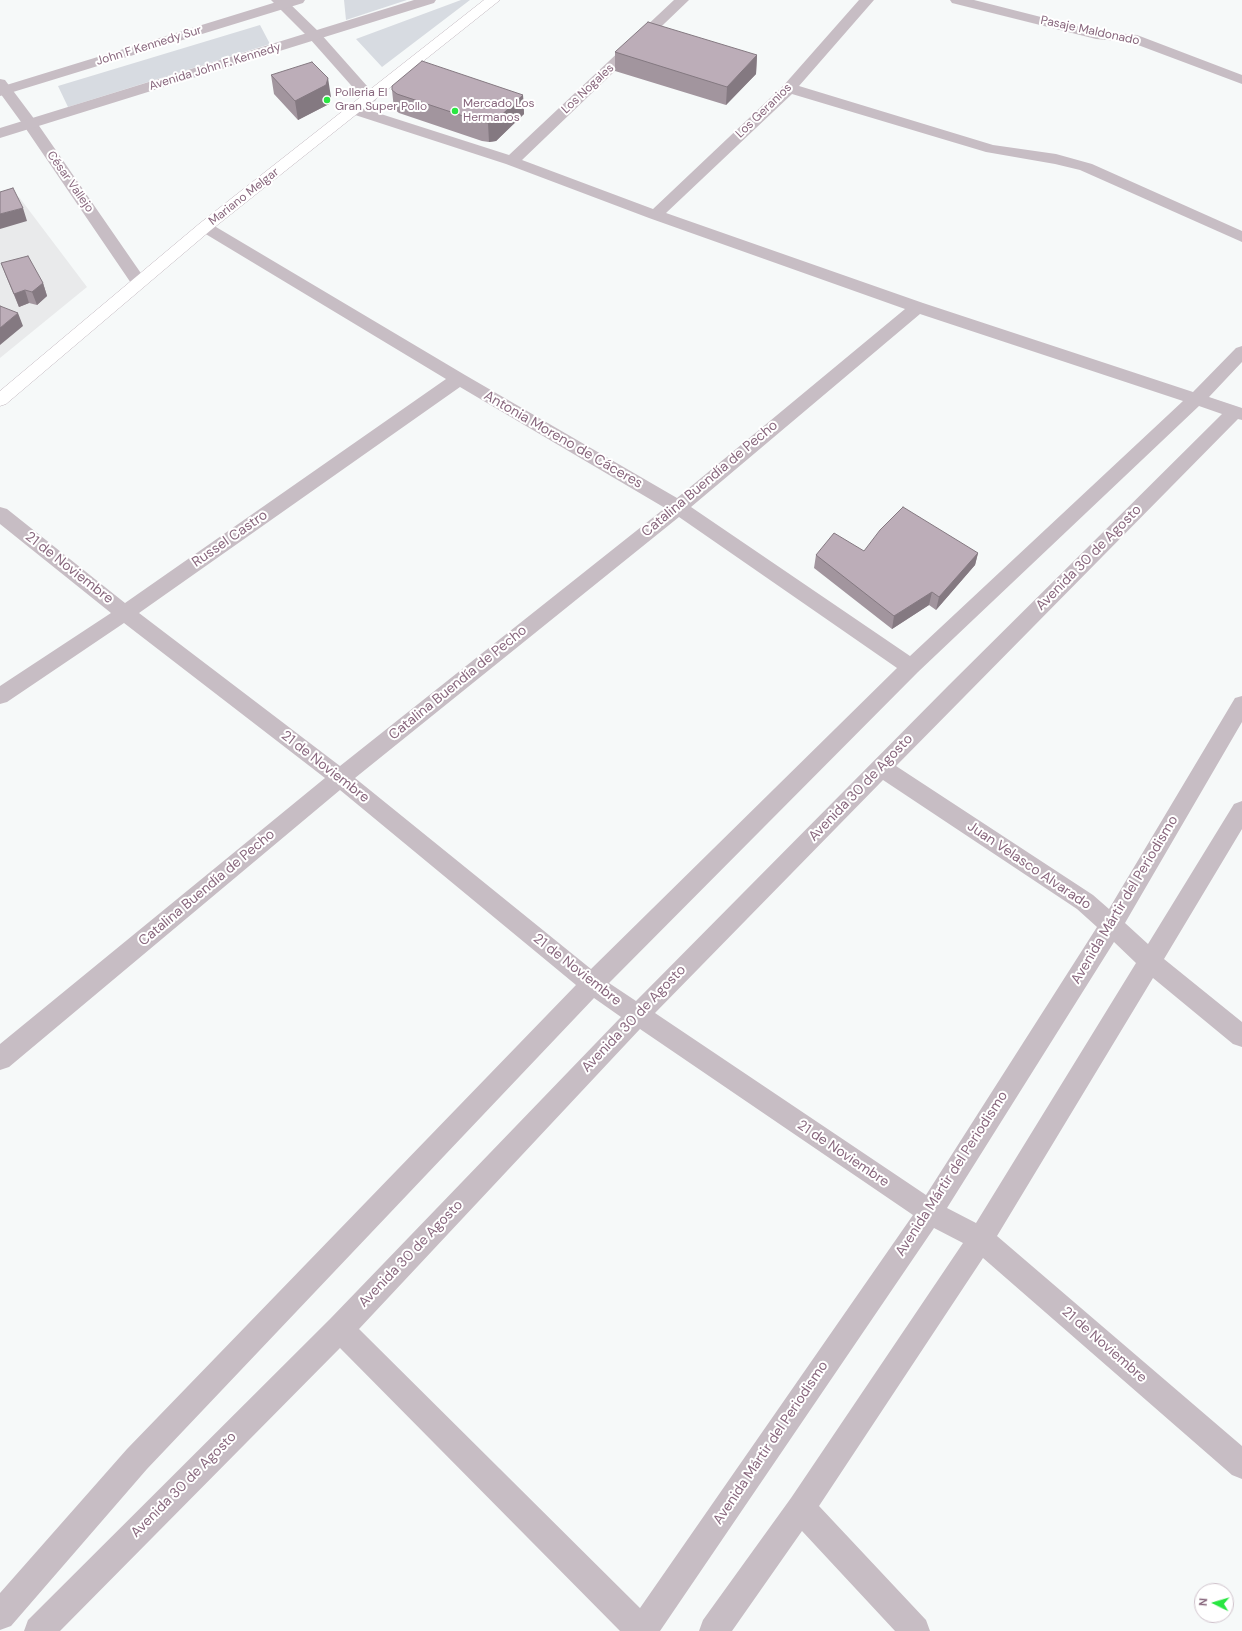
<!DOCTYPE html>
<html>
<head>
<meta charset="utf-8">
<style>
  body { margin:0 }
  #map { position:relative; width:1242px; height:1631px; overflow:hidden; background:#f6f9f9; font-family:"DM Sans",sans-serif }
  canvas { display:block }
  .north { position:absolute; left:1194px; top:1583px; width:40px; height:40px; box-sizing:border-box; background:#fff; border:1px solid #cfc2cb; border-radius:50%; rotate:275deg; font-size:11px; font-weight:700; line-height:16px; text-align:center; color:#88677d }
  .north::after { content:''; display:block; margin:auto; width:14px; height:18px; background:#29e641; clip-path:polygon(50% 0,100% 100%,50% 72%,0 100%) }
</style>
</head>
<body>
<div id="map">
<canvas width="1242" height="1631"></canvas>
<div class="north">N</div>
</div>
<script>
const g = document.querySelector('canvas').getContext('2d');
g.lineJoin = 'round';
function paint(path, color) { g.fillStyle = color; g.fill(path, 'evenodd'); }
const shape = rows => new Path2D(rows.map(r => 'M' + r).join(''));
function strokePath(path, color, width, dash) { g.strokeStyle = color; g.lineWidth = width; g.lineCap = dash ? 'butt' : 'round'; g.setLineDash(dash || []); g.stroke(path); }
function drawText(font, color, halo, rows, align = 'center') {
  g.font = font + ' "DM Sans",sans-serif'; g.lineWidth = 4; g.setLineDash([]); g.textBaseline = 'middle'; g.strokeStyle = halo; g.fillStyle = color; for (const [text, x, y, turn = 0] of rows) {
    g.save(); g.translate(x, y); g.rotate((+turn || 0) * Math.PI / 180); g.textAlign = isNaN(turn) ? turn : align; if (halo) g.strokeText(text, 0, 0); g.fillText(text, 0, 0); g.restore();
  }
}
paint(shape([
  [19,197,87,287,0,358,0,203]
]), '#e9eaeb');
paint(shape([
  [344,0,407,0,346,20],
  [461,0,470,0,382,67,356,39],
  [260,25,270,44,68,107,58,86]
]), '#d7dbe1');
const secondary = shape([
  [484,0,500,0,211,230,6,404,0,406,0,391,199,224,484,0]
]);
strokePath(secondary, '#bfb4bc', 1);
paint(shape([
  [271,0,286,0,320,33,375,95,377,98,375,101,370,102,365,101,310,39,271,0],
  [674,0,689,0,522,160,653,209,784,85,859,0,874,0,799,86,993,145,1056,154,1092,164,1242,231,1242,242,1080,170,1055,164,986,152,792,94,666,213,923,303,1193,392,1236,348,1242,346,1242,362,1209,397,1242,408,1242,420,1238,419,896,766,1093,895,1109,909,1235,698,1242,696,1242,722,1125,923,1148,944,1234,804,1242,801,1242,829,1164,959,1242,1022,1242,1047,1233,1044,1153,978,997,1236,1242,1446,1242,1479,1232,1475,983,1258,819,1506,926,1620,930,1631,895,1631,802,1531,732,1631,699,1631,703,1620,791,1498,963,1243,934,1228,660,1631,620,1631,340,1348,60,1631,24,1631,28,1620,330,1319,621,1017,594,998,147,1469,11,1626,0,1630,0,1593,127,1449,576,985,340,790,9,1067,0,1070,0,1044,325,778,124,623,7,702,0,704,0,686,111,613,0,524,0,507,7,509,125,603,446,379,199,230,197,227,199,224,205,222,211,224,465,375,677,498,905,309,649,218,506,164,349,113,346,110,349,107,354,105,359,107,509,155,674,0],
  [920,314,1183,401,910,656,691,507,920,314],
  [460,387,665,508,340,766,139,613,460,387],
  [1199,406,1222,414,949,685,636,1001,609,983,918,672,1199,406],
  [679,517,897,668,591,969,355,778,679,517],
  [883,780,1077,909,1097,927,926,1195,655,1013,883,780],
  [1114,942,1136,963,976,1223,947,1208,1114,942],
  [640,1029,913,1215,640,1608,359,1329,640,1029],
  [950,0,974,0,1096,31,1137,35,1242,75,1242,84,1130,42,1096,39,952,3,950,0],
  [0,79,5,80,35,120,147,282,145,286,139,287,133,286,24,126,0,93,0,79]
]), '#c7bdc4');
paint(shape([
  [283,0,305,0,303,3,0,96,0,87,283,0],
  [414,0,436,0,434,3,0,138,0,128,414,0]
]), '#c7bdc4');
paint(secondary, '#fff');
paint(shape([
  [615,52,757,55,756,74,726,105,615,71],
  [271,75,331,97,329,104,298,120,274,94],
  [392,90,523,95,524,114,496,141,489,142,482,141,399,113,394,109],
  [1,263,43,283,47,296,37,305,29,303,19,307,6,276],
  [864,551,978,553,975,565,936,610,929,605,892,629,814,568,816,555]
]), '#a2959e');
paint(shape([
  [757,55,756,74,726,105,727,87],
  [328,78,331,97,329,104,298,120,295,101],
  [523,95,524,114,496,141,489,142,488,123],
  [23,208,27,221,0,229,0,214],
  [43,283,47,296,37,305,32,292],
  [25,290,29,303,19,307,14,294],
  [18,313,23,326,0,345,0,328],
  [978,553,975,565,936,610,939,597],
  [932,592,929,605,892,629,894,616]
]), '#847981');
const building = shape([
  [648,22,757,55,727,87,615,52,648,22],
  [422,61,523,95,494,122,488,123,481,122,397,94,392,90,392,86,422,61],
  [312,62,328,78,326,85,295,101,271,75,312,62],
  [13,188,23,208,0,214,0,192,13,188],
  [28,256,43,283,32,292,25,290,14,294,1,263,28,256],
  [0,306,18,313,0,328,0,306],
  [903,507,978,553,939,597,932,592,894,616,816,555,834,533,864,551,880,530,903,507]
]);
paint(building, '#bcadb8');
strokePath(building, '#847981', 1);
for (const [x, y, r, color] of [
  [327,100,4,"#29e641"],
  [455,111,4,"#29e641"]
]) { const dot = new Path2D(); dot.arc(x, y, r, 0, 2 * Math.PI); g.fillStyle = color; g.fill(dot); strokePath(dot, '#fff', 1.5); }
drawText('12px', '#88677d', '#fff', [
  ["Pasaje Maldonado",1090,31,12],
  ["John F Kennedy Sur",149,46,-17],
  ["Avenida John F. Kennedy",215,67,-17],
  ["Los Nogales",588,89,-43],
  ["Los Geranios",764,111,-44],
  ["César Vallejo",70,182,55],
  ["Mariano Melgar",244,197,-38]
]);
drawText('12px', '#88677d', '#fff', [
  ["Polleria El",335,93],
  ["Gran Super Pollo",335,107],
  ["Mercado Los",463,104],
  ["Hermanos",463,118]
], 'left');
drawText('14px', '#88677d', '#fff', [
  ["Antonia Moreno de Cáceres",563,440,30],
  ["Catalina Buendía de Pecho",710,479,-40],
  ["Russel Castro",230,539,-35],
  ["Avenida 30 de Agosto",1089,558,-45],
  ["21 de Noviembre",69,568,38],
  ["Catalina Buendía de Pecho",458,683,-39],
  ["21 de Noviembre",325,767,38],
  ["Avenida 30 de Agosto",861,788,-46],
  ["Juan Velasco Alvarado",1029,866,34],
  ["Catalina Buendía de Pecho",207,888,-40],
  ["Avenida Mártir del Periodismo",1125,900,-59],
  ["21 de Noviembre",577,970,38],
  ["Avenida 30 de Agosto",634,1019,-46],
  ["21 de Noviembre",843,1154,34],
  ["Avenida Mártir del Periodismo",952,1174,-57],
  ["Avenida 30 de Agosto",411,1254,-46],
  ["21 de Noviembre",1104,1345,41],
  ["Avenida Mártir del Periodismo",771,1443,-56],
  ["Avenida 30 de Agosto",184,1485,-45]
]);
</script>
</body>
</html>
